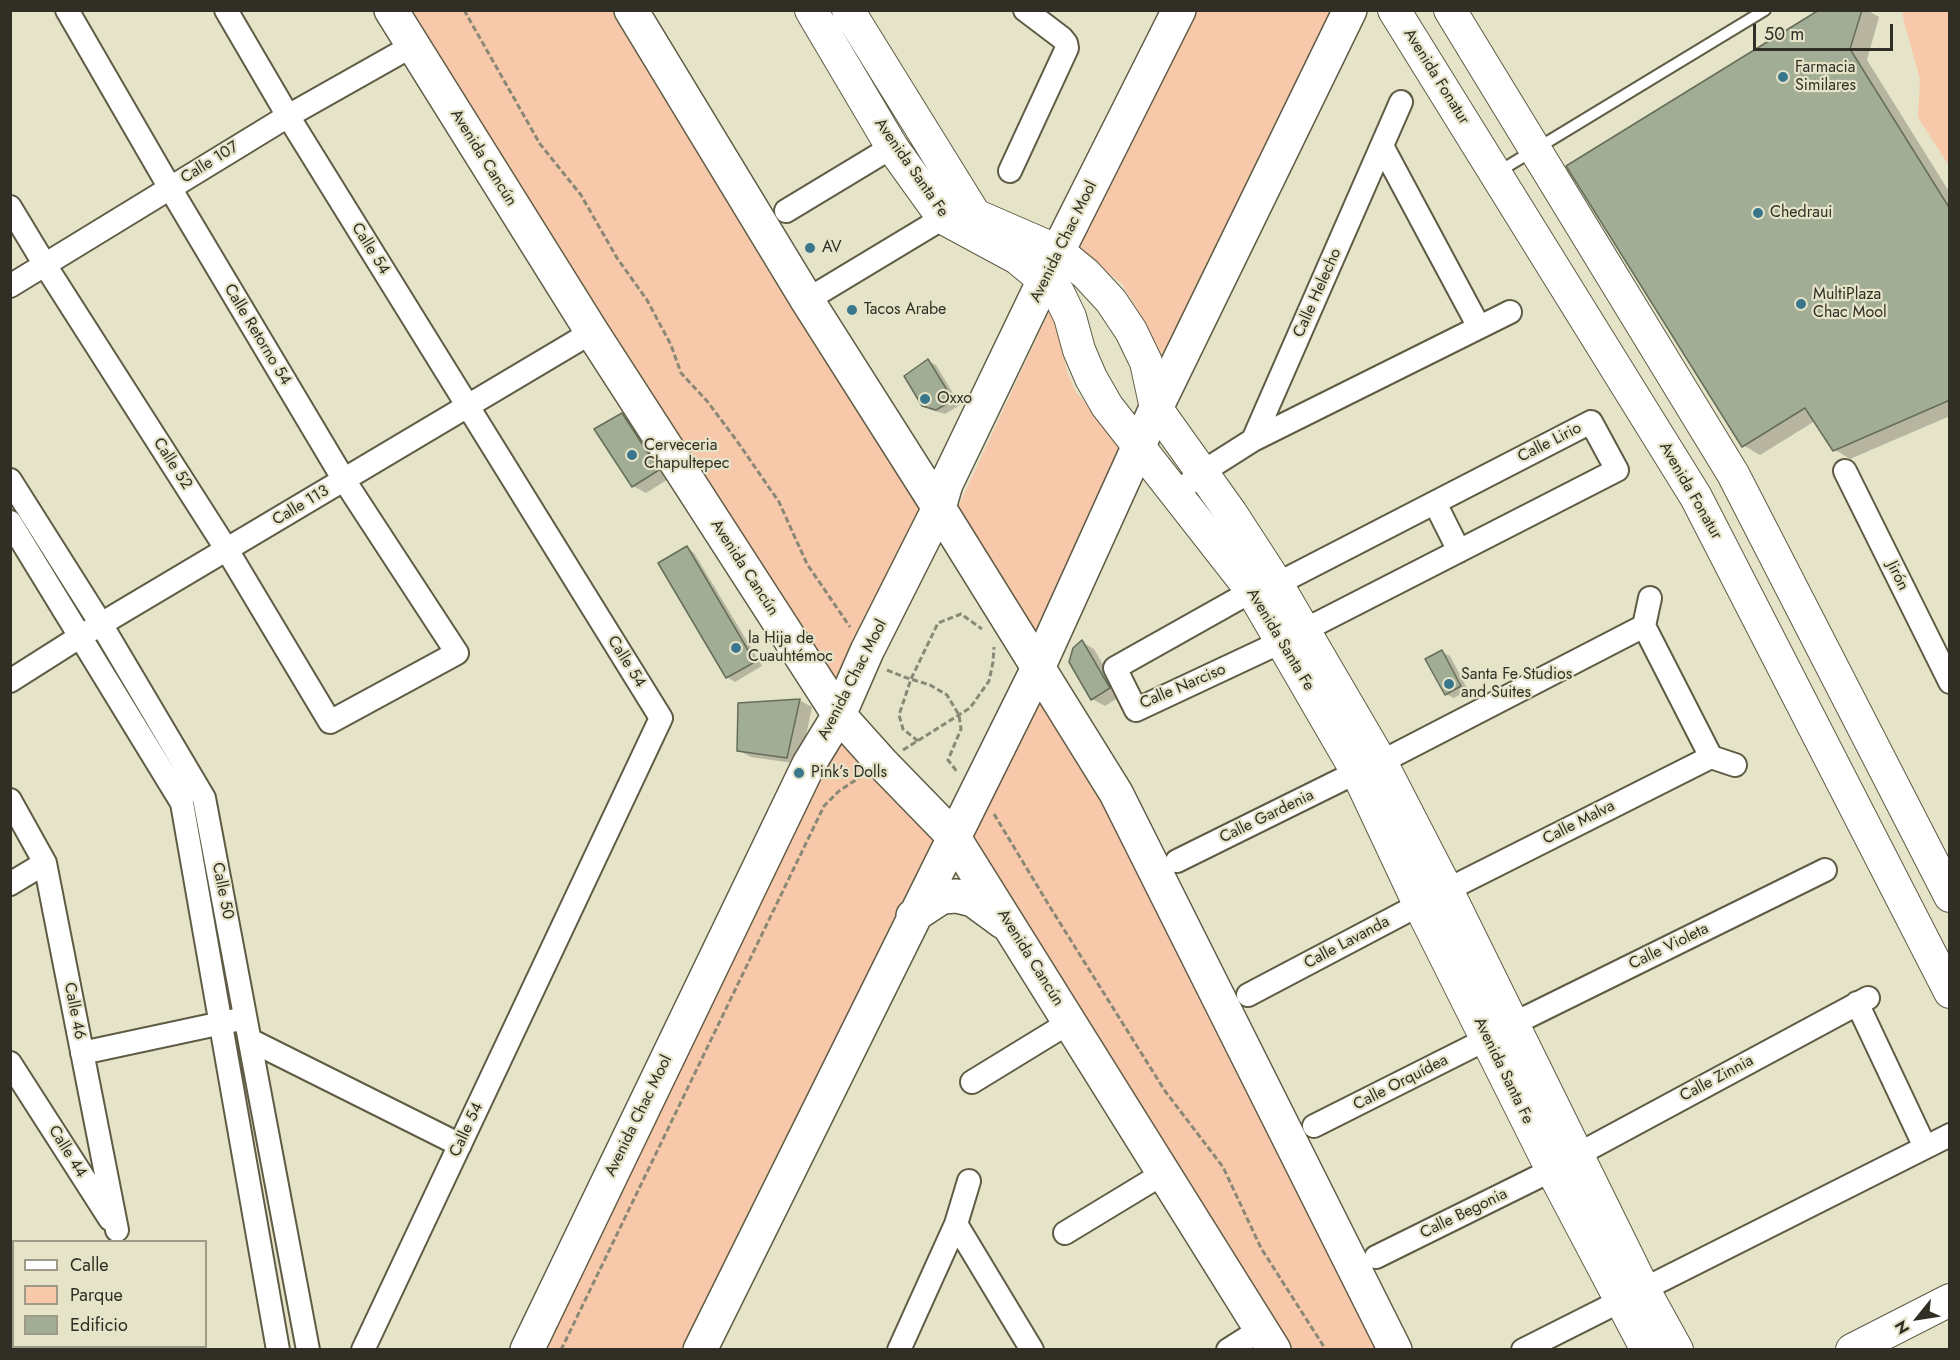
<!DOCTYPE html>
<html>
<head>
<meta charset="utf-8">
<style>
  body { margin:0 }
  #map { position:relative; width:1960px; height:1360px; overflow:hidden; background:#e5e3c8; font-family:Jost,sans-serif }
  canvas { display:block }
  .frame { position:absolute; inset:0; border:12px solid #312f25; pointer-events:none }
  .legend { position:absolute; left:12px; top:1240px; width:195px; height:108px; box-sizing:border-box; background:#e5e3c8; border:2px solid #9d9b87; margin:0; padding:8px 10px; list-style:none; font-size:18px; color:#312f25 }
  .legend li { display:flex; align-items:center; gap:12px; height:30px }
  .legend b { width:30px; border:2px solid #9d9b87 }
  .north { position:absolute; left:1888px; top:1288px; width:60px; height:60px; -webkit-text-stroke:4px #e5e3c8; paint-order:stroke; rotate:240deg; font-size:16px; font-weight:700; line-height:24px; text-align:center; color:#312f25 }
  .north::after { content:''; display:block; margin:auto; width:21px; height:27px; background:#312f25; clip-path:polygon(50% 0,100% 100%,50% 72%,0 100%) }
  .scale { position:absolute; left:1753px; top:24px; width:140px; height:27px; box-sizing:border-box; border:3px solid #312f25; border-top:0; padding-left:8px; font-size:18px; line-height:21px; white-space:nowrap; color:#312f25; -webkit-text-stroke:4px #e5e3c8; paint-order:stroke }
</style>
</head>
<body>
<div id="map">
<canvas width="1960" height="1360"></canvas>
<div class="frame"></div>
<ul class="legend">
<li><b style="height:8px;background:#fff"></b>Calle</li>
<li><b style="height:16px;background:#f8c8aa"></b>Parque</li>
<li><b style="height:16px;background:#a2ad95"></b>Edificio</li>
</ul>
<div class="north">N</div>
<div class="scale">50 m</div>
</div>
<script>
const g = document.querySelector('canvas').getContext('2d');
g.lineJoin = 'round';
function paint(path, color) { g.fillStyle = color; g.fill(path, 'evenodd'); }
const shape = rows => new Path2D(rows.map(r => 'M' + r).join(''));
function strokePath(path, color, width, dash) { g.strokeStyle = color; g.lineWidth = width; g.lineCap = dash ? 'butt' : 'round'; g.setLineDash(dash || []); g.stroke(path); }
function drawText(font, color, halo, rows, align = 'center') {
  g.font = font + ' Jost,sans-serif'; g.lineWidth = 4.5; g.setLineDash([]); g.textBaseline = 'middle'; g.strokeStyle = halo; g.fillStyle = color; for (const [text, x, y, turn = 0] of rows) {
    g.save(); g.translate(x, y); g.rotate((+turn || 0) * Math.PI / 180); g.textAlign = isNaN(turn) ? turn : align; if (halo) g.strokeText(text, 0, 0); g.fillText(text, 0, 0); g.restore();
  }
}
paint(shape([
  [403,11,625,11,919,509,867,651,834,687],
  [1192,11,1333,11,1161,363,1148,327,1122,284,1098,265,1075,253],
  [1902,11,1949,11,1949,166,1918,117,1920,79,1904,22],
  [1053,303,1067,372,1076,392,1101,422,1124,442,1035,637,958,507],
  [1039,695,1155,871,1395,1349,1274,1349,962,834],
  [837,733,944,838,697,1349,530,1350]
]), '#f8c8aa');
paint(shape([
  [1822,10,1867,10,1879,17,1867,60,1950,193,1950,416,1850,459,1834,449,1815,421,1760,455,1743,445],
  [928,361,936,365,960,405,945,414,931,410,923,405],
  [622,415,635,422,670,478,646,493,633,486,596,430],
  [687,548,694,553,762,666,735,682,727,677],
  [1082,642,1094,649,1121,696,1105,706,1092,699],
  [1442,652,1450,656,1468,690,1454,698,1446,694],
  [799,700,812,707,800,764,751,757,738,750]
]), '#0003');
const building = shape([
  [1819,10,1862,10,1850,49,1950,209,1950,400,1833,451,1805,408,1742,447,1566,166,1819,10],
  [928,359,953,400,936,410,922,406,904,376,928,359],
  [622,413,659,470,632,487,594,429,622,413],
  [687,546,755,662,726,678,658,563,687,546],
  [1082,640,1110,688,1091,700,1069,662,1073,648,1082,640],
  [1442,650,1461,686,1445,695,1425,659,1442,650],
  [800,699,787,758,737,751,738,703,800,699]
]);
paint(building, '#a2ad95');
strokePath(building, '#656e58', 1.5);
const lane = shape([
  [1498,172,1765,10]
]);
const street = shape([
  [226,10,288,116,661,718,363,1350],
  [1382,146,1479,327],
  [1010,171,1067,48,1066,43,1062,38,1025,10],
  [10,207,45,265,227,550,330,722,457,653,344,480,170,188,67,10],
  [786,211,892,147],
  [10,286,288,116,412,46],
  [807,300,943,218],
  [1253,440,1401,102],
  [1845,471,1950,682],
  [10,480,101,624,204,798,308,1350],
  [1175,495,1201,473,1253,440,1510,312],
  [1435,503,1459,551],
  [10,522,182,803,278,1350],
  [1252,591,1115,668,1136,710,1283,641,1617,470,1591,422,1277,584],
  [1650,598,1644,626,1711,757,1735,765],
  [10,681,81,636,592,332],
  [1381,762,1644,626],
  [10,800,45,863,117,1230],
  [1177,861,1357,772],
  [10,884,45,863],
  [1248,995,1447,890,1711,757],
  [1857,1003,1925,1147],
  [1513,1024,1825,870],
  [250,1040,460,1145],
  [82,1053,236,1020],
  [10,1063,110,1219],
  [972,1082,1070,1022],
  [1314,1126,1487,1039],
  [1577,1155,1868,998],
  [956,1224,1032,1350],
  [1065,1233,1164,1173],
  [1376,1257,1552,1170],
  [10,1342,15,1350],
  [184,1346,186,1350],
  [71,1350,77,1346],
  [899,1350,956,1224,969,1181],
  [1228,1350,1261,1329],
  [1523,1350,1950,1135]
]);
const secondary = shape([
  [811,10,892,147,943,218,1017,258,1058,292,1070,317,1079,350,1091,378,1107,406,1252,591,1357,772,1419,904,1552,1170,1647,1350],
  [848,10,975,215,1058,251,1086,274,1111,301,1131,331,1146,362,1156,408,1231,513,1277,584,1381,762,1447,890,1644,1290,1677,1350],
  [1394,10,1696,497,1950,992],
  [1450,10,1733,474,1950,896],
  [1852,1350,1950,1300]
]);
const primary = shape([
  [391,10,592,332,839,715,882,763,953,836,1274,1350],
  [631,10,807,300,939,508,1116,793,1395,1350],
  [913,916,942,897,957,896,973,900,1003,922],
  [527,1350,809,764,839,715,867,651,939,508,946,484,1058,251,1179,10],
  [700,1350,1038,668,1156,408,1350,10]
]);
strokePath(lane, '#5f5c45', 14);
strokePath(street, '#5f5c45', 26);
strokePath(secondary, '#5f5c45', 34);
strokePath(primary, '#5f5c45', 36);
strokePath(shape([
  [464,10,540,144,581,195,617,258,647,300,671,345,681,373,707,401,737,441,779,502,807,564,850,627],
  [887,670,904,677,930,685,947,695,959,715,961,729,948,760,958,773],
  [918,741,903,729,899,715,911,679,938,623,961,614,982,629],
  [903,750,970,708,989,681,993,662,994,647],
  [994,814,1050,907,1165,1091,1223,1167,1261,1248,1326,1350],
  [561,1350,824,806,839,791,862,776]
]), '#8a8876', 3, [6, 3]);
strokePath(lane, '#fff', 10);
strokePath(street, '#fff', 22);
strokePath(secondary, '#fff', 32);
strokePath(primary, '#fff', 33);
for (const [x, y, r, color] of [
  [1783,77,6,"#39778c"],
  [1758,213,6,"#39778c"],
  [810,248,6,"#39778c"],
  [1801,304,6,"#39778c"],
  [852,310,6,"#39778c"],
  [925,399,6,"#39778c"],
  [632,455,6,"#39778c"],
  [736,648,6,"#39778c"],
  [1449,684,6,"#39778c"],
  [799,773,6,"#39778c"]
]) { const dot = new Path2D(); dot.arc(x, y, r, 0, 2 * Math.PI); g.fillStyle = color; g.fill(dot); strokePath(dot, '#e5e3c8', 2); }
drawText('16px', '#312f25', '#e5e3c8', [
  ["Farmacia",1795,68],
  ["Similares",1795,86],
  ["Chedraui",1770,213],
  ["AV",822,248],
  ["MultiPlaza",1813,295],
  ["Chac Mool",1813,313],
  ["Tacos Arabe",864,310],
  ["Oxxo",937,399],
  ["Cerveceria",644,446],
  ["Chapultepec",644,464],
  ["la Hija de",748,639],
  ["Cuauhtémoc",748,657],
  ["Santa Fe Studios",1461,675],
  ["and Suites",1461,693],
  ["Pink’s Dolls",811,773]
], 'left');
drawText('16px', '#312f25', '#e5e3c8', [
  ["Avenida Fonatur",1436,77,58],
  ["Avenida Cancún",483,158,58],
  ["Calle 107",210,163,-32],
  ["Avenida Santa Fe",911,168,55],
  ["Avenida Chac Mool",1064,242,-64],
  ["Calle 54",370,249,58],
  ["Calle Helecho",1318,293,-66],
  ["Calle Retorno 54",257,335,59],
  ["Calle Lirio",1550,443,-27],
  ["Calle 52",172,464,57],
  ["Avenida Fonatur",1690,491,60],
  ["Calle 113",301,506,-31],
  ["Avenida Cancún",744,568,57],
  ["Jirón",1897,576,64],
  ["Avenida Santa Fe",1280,640,59],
  ["Calle 54",626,662,58],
  ["Avenida Chac Mool",853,680,-63],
  ["Calle Narciso",1183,687,-23],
  ["Calle Gardenia",1267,817,-26],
  ["Calle Malva",1579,823,-27],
  ["Calle 50",222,891,79],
  ["Calle Lavanda",1347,943,-28],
  ["Calle Violeta",1669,947,-26],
  ["Avenida Cancún",1030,958,58],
  ["Calle 46",74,1011,79],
  ["Avenida Santa Fe",1503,1071,64],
  ["Calle Zinnia",1717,1079,-28],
  ["Calle Orquídea",1401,1083,-27],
  ["Avenida Chac Mool",639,1116,-64],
  ["Calle 54",467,1130,-65],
  ["Calle 44",67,1152,58],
  ["Calle Begonia",1464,1214,-26]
]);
</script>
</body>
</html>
